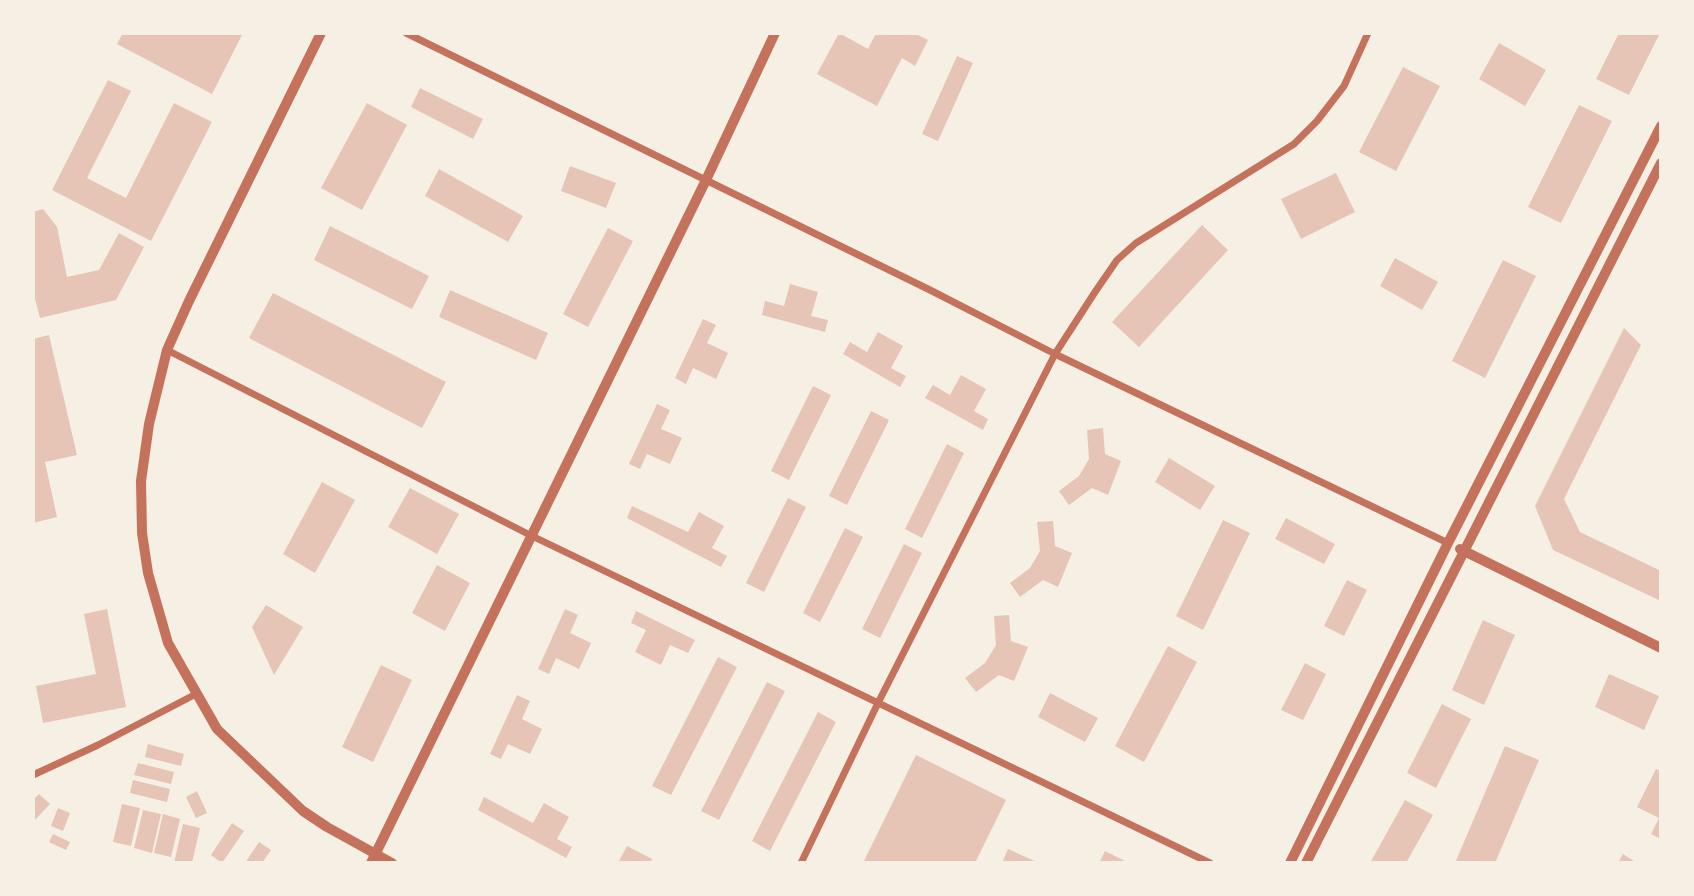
<!DOCTYPE html>
<html>
<head>
<meta charset="utf-8">
<style>
  body { margin:0 }
  #map { position:relative; width:1694px; height:896px; overflow:hidden; background:#f6efe4; font-family:Montserrat,sans-serif }
  canvas { display:block }
  .frame { position:absolute; inset:0; border:35px solid #f6efe4; pointer-events:none }
</style>
</head>
<body>
<div id="map">
<canvas width="1694" height="896"></canvas>
<div class="frame"></div>
</div>
<script>
const g = document.querySelector('canvas').getContext('2d');
g.lineJoin = 'round';
function paint(path, color) { g.fillStyle = color; g.fill(path, 'evenodd'); }
const shape = rows => new Path2D(rows.map(r => 'M' + r).join(''));
function strokePath(path, color, width, dash) { g.strokeStyle = color; g.lineWidth = width; g.lineCap = dash ? 'butt' : 'round'; g.setLineDash(dash || []); g.stroke(path); }
paint(shape([
  [123,33,243,33,212,94,117,44],
  [839,33,868,49,876,33,914,33,928,40,915,66,902,58,877,106,817,74],
  [1619,33,1660,33,1629,95,1596,79],
  [1499,43,1546,70,1525,106,1479,79],
  [957,56,973,63,938,141,922,134],
  [1403,67,1440,86,1396,171,1359,152],
  [108,80,131,91,87,178,126,198,174,103,212,122,151,241,52,190],
  [420,88,483,119,473,139,411,107],
  [367,103,407,125,362,210,321,188],
  [1579,105,1612,121,1561,223,1528,207],
  [570,166,616,183,606,208,561,191],
  [439,169,523,216,508,242,425,196],
  [1336,173,1355,212,1301,239,1281,199],
  [43,209,57,227,67,277,99,270,119,233,144,247,116,300,40,318,33,291,33,212],
  [1202,225,1228,250,1139,347,1112,322],
  [330,226,429,276,412,309,314,260],
  [608,228,633,241,588,327,563,314],
  [1395,258,1438,282,1422,310,1380,286],
  [1503,260,1536,276,1485,378,1452,361],
  [790,284,818,292,811,316,828,320,825,332,762,315,765,301,784,306],
  [450,290,548,333,536,360,439,317],
  [273,293,446,382,422,428,249,338],
  [703,319,716,325,707,343,728,353,716,379,693,368,686,384,675,378],
  [1624,328,1641,345,1564,499,1580,532,1661,571,1661,601,1553,550,1535,506],
  [878,332,903,346,891,368,906,376,900,387,843,354,850,342,867,352],
  [49,335,77,455,45,462,57,517,33,523,33,339],
  [961,375,986,389,974,411,988,419,983,430,925,398,933,385,950,395],
  [813,386,831,395,789,480,771,471],
  [657,404,670,410,661,429,682,438,670,464,647,454,640,469,629,464],
  [871,411,889,420,847,505,829,496],
  [1103,428,1105,454,1121,461,1108,495,1092,488,1069,505,1059,491,1079,476,1089,459,1087,430],
  [947,444,964,453,922,538,905,529],
  [1169,458,1215,486,1200,510,1155,482],
  [322,482,355,500,315,573,283,554],
  [410,488,459,514,437,554,388,527],
  [788,498,806,507,764,592,746,583],
  [632,506,688,532,699,512,724,526,712,548,727,556,721,567,627,518],
  [1286,518,1335,544,1324,564,1275,539],
  [1223,520,1250,533,1203,630,1176,616],
  [1053,521,1055,546,1072,553,1058,587,1043,580,1020,597,1010,583,1030,568,1040,551,1037,522],
  [845,528,863,537,820,622,803,613],
  [904,544,922,553,880,638,862,629],
  [437,565,470,583,445,631,412,613],
  [1347,580,1367,590,1344,636,1324,626],
  [266,605,303,627,274,675,252,627],
  [107,609,126,707,43,723,36,686,96,674,84,614],
  [565,609,578,615,570,633,591,643,579,669,556,658,549,674,538,669],
  [636,611,695,640,688,653,670,645,661,665,635,652,646,630,631,623],
  [1009,615,1011,641,1028,647,1014,681,999,675,976,692,965,678,985,663,996,645,994,616],
  [1483,620,1515,635,1484,705,1452,690],
  [1168,646,1197,662,1144,762,1115,746],
  [718,657,737,667,671,795,652,786],
  [1305,663,1326,674,1303,720,1281,710],
  [381,665,412,680,373,762,342,747],
  [1609,674,1659,696,1644,730,1595,707],
  [767,682,785,691,719,820,701,811],
  [1050,693,1098,718,1085,742,1038,717],
  [517,695,530,701,522,719,542,729,530,754,508,744,501,759,490,754],
  [1442,704,1471,719,1436,788,1407,773],
  [818,712,836,722,770,851,752,841],
  [148,744,184,754,181,766,145,757],
  [1505,746,1539,760,1495,863,1455,863],
  [916,755,1006,800,975,863,863,863],
  [138,763,174,772,171,784,134,775],
  [1656,769,1661,771,1661,839,1651,834,1659,818,1637,807],
  [133,780,170,789,167,802,130,793],
  [197,791,207,813,196,818,186,797],
  [39,794,50,804,33,822,33,800],
  [484,797,533,823,544,803,569,817,557,839,572,847,566,858,478,810],
  [1405,800,1433,815,1406,863,1370,863],
  [122,804,140,808,131,846,113,842],
  [58,808,70,813,63,831,51,826],
  [143,810,161,814,152,853,134,848],
  [163,814,180,819,171,857,154,853],
  [232,823,244,831,222,863,211,855],
  [183,824,200,828,192,863,174,863],
  [53,834,70,842,66,850,49,842],
  [259,842,271,850,262,863,245,863],
  [627,846,652,859,651,863,618,863],
  [1008,849,1039,863,1002,863],
  [1105,851,1129,863,1099,863],
  [1623,854,1637,863,1618,863]
]), '#e6c5b7');
strokePath(shape([
  [406,33,930,290,1055,354,1448,543],
  [167,350,530,535,1210,863],
  [33,775,98,745,196,694],
  [801,863,878,703,1055,354,1095,292,1117,260,1136,243,1294,144,1317,121,1344,86,1368,33]
]), '#c5725c', 7);
strokePath(shape([
  [321,33,189,301,167,350,149,424,141,481,142,533,148,573,168,643,217,729,303,811,327,827,392,863],
  [1460,549,1661,648],
  [371,863,706,180,775,33],
  [1290,863,1448,543,1661,126],
  [1306,863,1661,163]
]), '#c5725c', 10);
</script>
</body>
</html>
